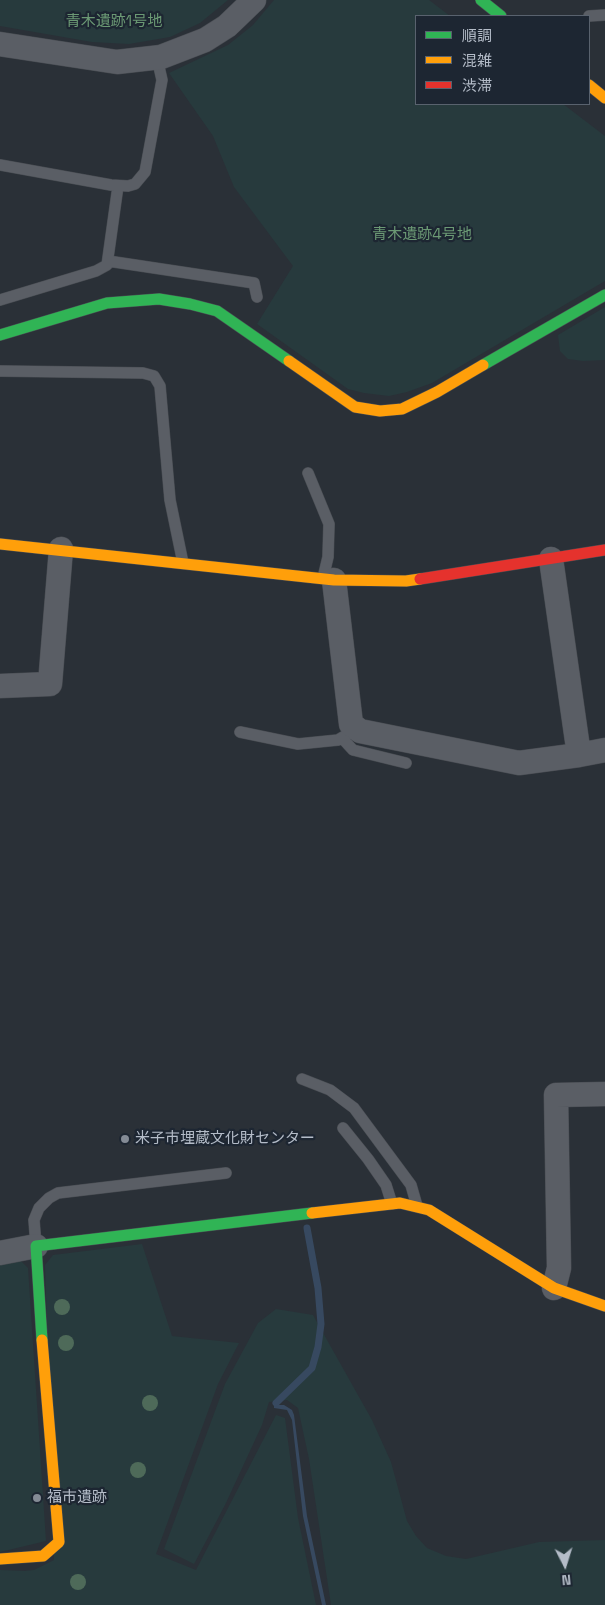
<!DOCTYPE html>
<html>
<head>
<meta charset="utf-8">
<style>
  body { margin:0 }
  #map { position:relative; width:605px; height:1605px; overflow:hidden; background:#2a3037; font-family:"Space Grotesk","Noto Sans JP",sans-serif }
  canvas { display:block }
  .legend { position:absolute; left:415px; top:15px; width:175px; height:90px; box-sizing:border-box; background:#1d2632; border:1px solid #59626e; margin:0; padding:6px 9px; list-style:none; font-size:15px; color:#b4bcc8 }
  .legend li { display:flex; align-items:center; gap:10px; height:25px }
  .legend b { width:25px; border:1px solid #59626e }
  .north { position:absolute; left:540px; top:1540px; width:50px; height:50px; -webkit-text-stroke:4px #1d2632; paint-order:stroke; rotate:175deg; font-size:14px; font-weight:700; line-height:20px; text-align:center; color:#b4bcc8 }
  .north::after { content:''; display:block; margin:auto; width:18px; height:22px; background:#b4bcc8; clip-path:polygon(50% 0,100% 100%,50% 72%,0 100%) }
</style>
</head>
<body>
<div id="map">
<canvas width="605" height="1605"></canvas>
<ul class="legend">
<li><b style="height:6px;background:#30b455"></b>順調</li>
<li><b style="height:6px;background:#ff9f0a"></b>混雑</li>
<li><b style="height:6px;background:#e5322d"></b>渋滞</li>
</ul>
<div class="north">N</div>
</div>
<script>
const g = document.querySelector('canvas').getContext('2d');
g.lineJoin = 'round';
function paint(path, color) { g.fillStyle = color; g.fill(path, 'evenodd'); }
const shape = rows => new Path2D(rows.map(r => 'M' + r).join(''));
function strokePath(path, color, width, dash) { g.strokeStyle = color; g.lineWidth = width; g.lineCap = dash ? 'butt' : 'round'; g.setLineDash(dash || []); g.stroke(path); }
function drawText(font, color, halo, rows, align = 'center') {
  g.font = font + ' "Space Grotesk","Noto Sans JP",sans-serif'; g.lineWidth = 4.5; g.setLineDash([]); g.textBaseline = 'middle'; g.strokeStyle = halo; g.fillStyle = color; for (const [text, x, y, turn = 0] of rows) {
    g.save(); g.translate(x, y); g.rotate((+turn || 0) * Math.PI / 180); g.textAlign = isNaN(turn) ? turn : align; if (halo) g.strokeText(text, 0, 0); g.fillText(text, 0, 0); g.restore();
  }
}
paint(shape([
  [0,0,228,0,200,23,170,37,129,44,92,42,0,26],
  [274,0,429,0,450,16,416,16,416,104,563,104,605,136,605,281,432,383,407,392,389,396,364,393,348,389,257,324,293,266,234,187,213,136,169,73,228,45,253,25],
  [605,307,605,360,583,361,568,359,560,351,558,335],
  [142,1244,172,1336,239,1343,218,1384,156,1554,196,1570,276,1415,285,1418,298,1518,316,1605,0,1605,0,1570,24,1571,34,1570,54,1560,45,1265,53,1255],
  [18,1258,28,1268,46,1541,0,1552,0,1262],
  [276,1309,313,1315,372,1420,391,1462,407,1521,416,1536,427,1548,446,1556,466,1559,539,1542,605,1540,605,1605,331,1605,309,1459,298,1408,287,1400,269,1402,262,1425,225,1505,194,1564,164,1549,225,1384,258,1323]
]), '#273a3d');
paint(shape([
  [274,1405,284,1405,292,1410,294,1415,307,1516,326,1605,322,1605,303,1516,292,1420,287,1410,274,1408]
]), '#374960');
strokePath(shape([
  [276,1403,312,1368,318,1347,321,1324,318,1288,307,1228]
]), '#374960', 7);
const lane = shape([
  [589,16,605,15],
  [0,165,111,185,128,186,135,184,145,172,162,80,157,58],
  [108,261,254,283,257,297],
  [0,300,96,271,107,265,118,186],
  [0,371,143,373,154,376,160,386,170,500,183,563],
  [308,473,329,524,328,557,323,578],
  [240,732,298,744,338,740,348,734,355,727],
  [342,738,353,750,406,763],
  [302,1079,330,1090,354,1108,411,1185,417,1206],
  [343,1128,368,1159,386,1185,392,1204],
  [36,1246,34,1220,39,1208,49,1198,58,1193,226,1173]
]);
const street = shape([
  [0,44,117,62,161,57,205,40,227,26,254,0],
  [551,559,579,755],
  [334,580,351,724,360,731,519,763,579,755,605,750],
  [0,686,50,684,61,549],
  [0,1253,36,1246],
  [554,1288,559,1268,556,1095,605,1094]
]);
const fast = shape([
  [481,0,501,16],
  [0,335,107,303,159,299,190,304,217,311,289,361],
  [483,365,605,295],
  [42,1340,36,1246,312,1213]
]);
const slow = shape([
  [589,85,605,98],
  [289,361,355,407,380,411,402,409,437,392,483,365],
  [0,544,334,580,406,581,420,579],
  [312,1213,400,1203,429,1210,554,1288,605,1306],
  [0,1559,43,1556,59,1542,42,1340]
]);
const jam = shape([
  [420,579,605,550]
]);
strokePath(lane, '#484c52', 12);
strokePath(street, '#484c52', 25);
strokePath(fast, '#484c52', 12);
strokePath(slow, '#484c52', 12);
strokePath(jam, '#484c52', 12);
strokePath(lane, '#5a5e65', 11);
strokePath(street, '#5a5e65', 24);
strokePath(fast, '#30b455', 11);
strokePath(slow, '#ff9f0a', 11);
strokePath(jam, '#e5322d', 11);
g.fillStyle = '#4e6a59';
for (const [x, y] of [
  [62,1307],
  [66,1343],
  [150,1403],
  [138,1470],
  [78,1582]
]) { g.beginPath(); g.arc(x, y, 8, 0, 2 * Math.PI); g.fill(); }
for (const [x, y, r, color] of [
  [125,1139,5,"#848b95"],
  [37,1498,5,"#848b95"]
]) { const dot = new Path2D(); dot.arc(x, y, r, 0, 2 * Math.PI); g.fillStyle = color; g.fill(dot); strokePath(dot, '#1d2632', 2); }
drawText('15px', '#6b9974', '#1d2632', [
  ["青木遺跡1号地",114,22],
  ["青木遺跡4号地",422,235]
]);
drawText('15px', '#b4bcc8', '#1d2632', [
  ["米子市埋蔵文化財センター",135,1139],
  ["福市遺跡",47,1498]
], 'left');
</script>
</body>
</html>
